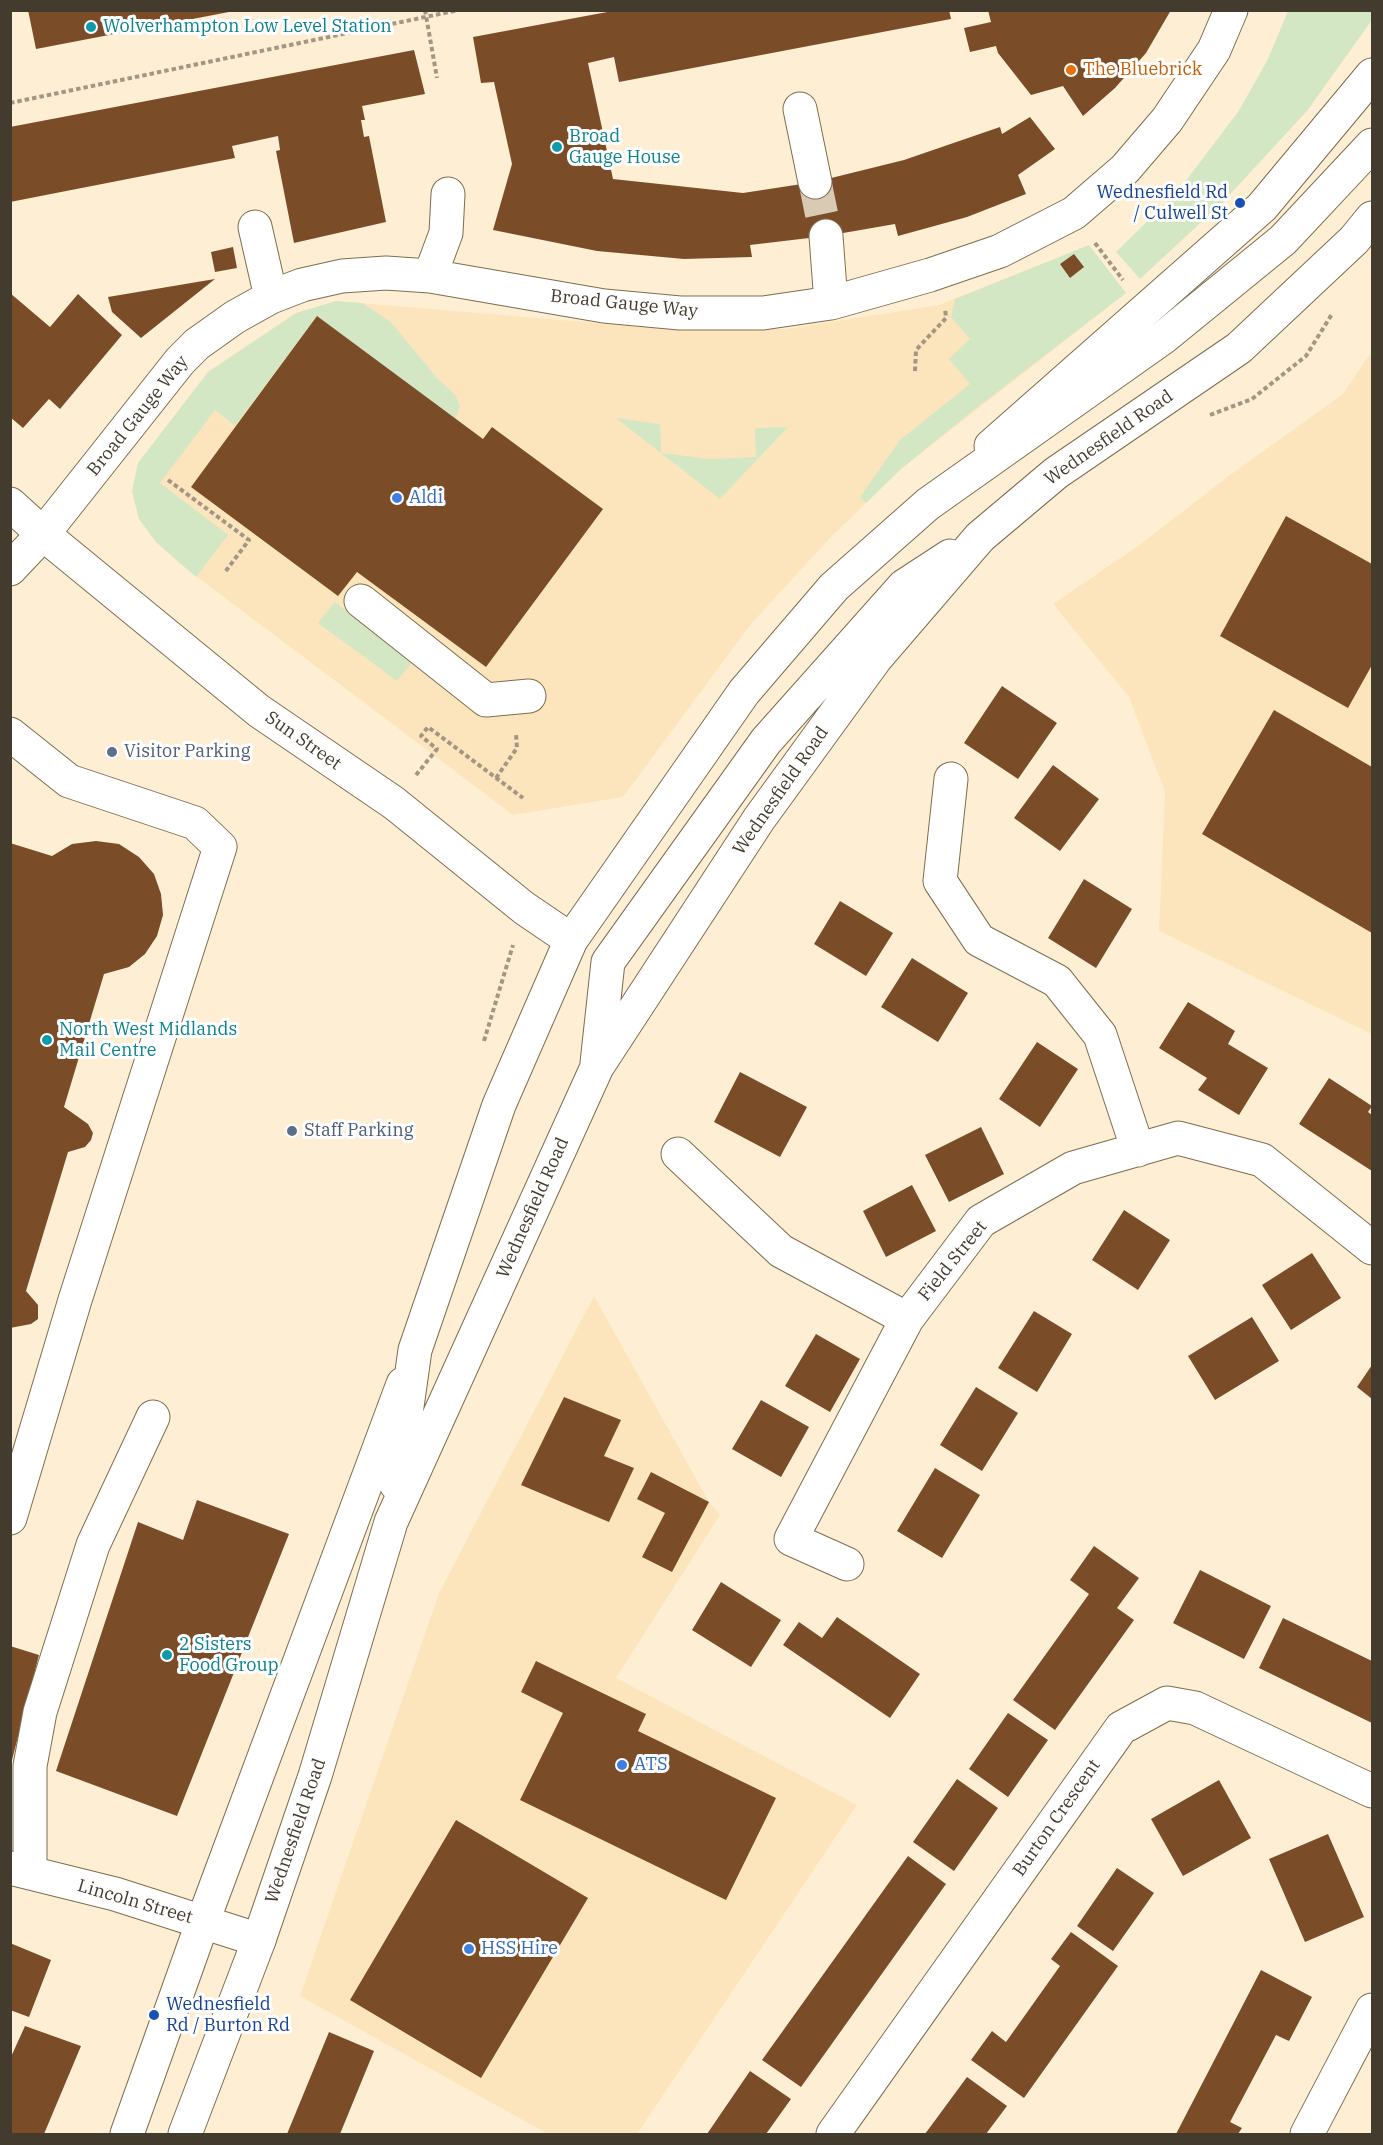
<!DOCTYPE html>
<html>
<head>
<meta charset="utf-8">
<style>
  body { margin:0 }
  #map { position:relative; width:1383px; height:2145px; overflow:hidden; background:#feefd4; font-family:"IBM Plex Serif",serif }
  canvas { display:block }
  .frame { position:absolute; inset:0; border:12px solid #433b2e; pointer-events:none }
</style>
</head>
<body>
<div id="map">
<canvas width="1383" height="2145"></canvas>
<div class="frame"></div>
</div>
<script>
const g = document.querySelector('canvas').getContext('2d');
g.lineJoin = 'round';
function paint(path, color) { g.fillStyle = color; g.fill(path, 'evenodd'); }
const shape = rows => new Path2D(rows.map(r => 'M' + r).join(''));
function strokePath(path, color, width, dash) { g.strokeStyle = color; g.lineWidth = width; g.lineCap = dash ? 'butt' : 'round'; g.setLineDash(dash || []); g.stroke(path); }
function drawText(font, color, halo, rows, align = 'center') {
  g.font = font + ' "IBM Plex Serif",serif'; g.lineWidth = 6; g.setLineDash([]); g.textBaseline = 'middle'; g.strokeStyle = halo; g.fillStyle = color; for (const [text, x, y, turn = 0] of rows) {
    g.save(); g.translate(x, y); g.rotate((+turn || 0) * Math.PI / 180); g.textAlign = isNaN(turn) ? turn : align; if (halo) g.strokeText(text, 0, 0); g.fillText(text, 0, 0); g.restore();
  }
}
paint(shape([
  [1089,245,1126,293,901,469,829,539,751,624,623,797,513,815,180,564,156,542,139,519,132,491,138,463,208,372,296,313,336,301,667,329,786,329,939,305],
  [1372,351,1372,1034,1159,931,1165,792,1129,697,1053,604,1138,546,1230,475,1342,395],
  [594,1296,709,1502,720,1515,616,1678,857,1805,637,2134,548,2134,300,1996,439,1593]
]), '#fce5bc');
paint(shape([
  [1288,11,1372,11,1372,20,1307,111,1222,203,1140,279,1116,252,1178,191,1238,112,1268,59],
  [1089,245,1126,293,971,412,901,469,866,503,860,497,900,440,970,384,949,359,970,339,951,317,955,299],
  [336,301,362,303,391,322,437,378,455,395,460,406,455,419,317,316,235,426,215,410,160,483,228,535,196,577,156,542,139,519,132,491,138,463,208,372,296,313],
  [616,418,660,424,661,453,710,459,756,457,755,428,788,427,720,499],
  [335,602,413,661,397,681,318,623]
]), '#d4e7c4');
paint(shape([
  [28,10,229,10,229,12,36,49],
  [618,10,949,10,951,19,619,82,614,57,588,63,613,179,743,193,815,182,904,160,1000,127,1002,134,1030,117,1055,149,1018,175,1026,194,967,217,898,236,895,224,826,236,750,245,752,257,684,259,597,251,493,230,512,164,494,82,481,83,473,37],
  [988,10,1171,10,1146,53,1115,88,1083,116,1063,86,1031,95,998,53,996,46,970,52,964,28,991,22],
  [414,50,425,94,362,106,365,120,361,120,364,137,369,136,386,222,294,243,276,151,280,150,278,136,232,146,235,158,10,202,10,127],
  [233,247,237,268,215,272,211,252],
  [1074,254,1084,267,1070,278,1060,264],
  [215,279,141,338,112,312,108,297],
  [10,293,50,327,78,294,122,335,60,409,49,399,23,428,10,417],
  [317,316,483,439,492,427,603,509,486,667,357,572,338,596,191,487],
  [1286,516,1372,564,1372,665,1348,708,1220,636],
  [1002,686,1057,723,1018,779,964,743],
  [1274,710,1372,767,1372,933,1202,834],
  [1053,765,1099,799,1060,851,1014,818],
  [96,841,119,844,139,857,154,874,161,894,163,915,157,936,145,954,129,967,104,974,64,1107,88,1124,93,1133,91,1140,85,1147,68,1152,26,1291,38,1305,38,1319,31,1324,10,1328,10,843,52,856,72,844],
  [1084,879,1132,909,1096,968,1048,938],
  [840,901,893,933,866,976,814,944],
  [912,958,968,993,938,1042,881,1007],
  [1188,1002,1235,1031,1228,1044,1268,1068,1239,1115,1198,1090,1207,1078,1159,1048],
  [1037,1042,1078,1069,1040,1127,999,1099],
  [740,1072,807,1107,780,1157,714,1122],
  [1329,1078,1372,1106,1368,1112,1372,1115,1372,1171,1299,1124],
  [981,1127,1004,1174,949,1202,925,1155],
  [912,1185,936,1231,886,1257,863,1211],
  [1124,1210,1170,1240,1138,1290,1092,1260],
  [1312,1253,1341,1298,1291,1330,1262,1285],
  [1034,1311,1072,1334,1037,1392,998,1368],
  [1252,1317,1279,1361,1215,1400,1188,1356],
  [816,1334,860,1359,830,1412,785,1386],
  [1372,1365,1372,1399,1357,1387],
  [976,1387,1018,1413,982,1471,940,1445],
  [564,1397,621,1420,604,1456,634,1468,609,1522,521,1485],
  [761,1400,809,1427,781,1477,732,1449],
  [935,1468,980,1495,942,1558,897,1531],
  [651,1472,709,1502,672,1572,642,1557,665,1513,637,1499],
  [197,1500,289,1534,177,1816,56,1771,138,1522,183,1540],
  [1094,1546,1139,1578,1117,1608,1134,1620,1055,1730,1013,1700,1089,1594,1070,1580],
  [1200,1570,1271,1606,1244,1659,1173,1623],
  [721,1582,781,1620,751,1667,692,1630],
  [837,1617,920,1674,890,1718,783,1645,799,1622,822,1638],
  [1283,1618,1372,1661,1372,1723,1259,1668],
  [10,1646,39,1655,11,1764,10,1764],
  [536,1661,646,1714,638,1731,776,1798,726,1900,520,1800,563,1713,521,1692],
  [1008,1713,1048,1740,1008,1797,969,1769],
  [957,1779,998,1808,954,1871,913,1842],
  [1219,1780,1251,1838,1183,1876,1151,1819],
  [456,1820,588,1898,481,2078,350,2000],
  [1328,1834,1364,1917,1305,1942,1269,1859],
  [908,1856,946,1884,801,2087,762,2060],
  [1117,1868,1154,1893,1113,1951,1077,1926],
  [1071,1932,1118,1966,1024,2098,971,2060,992,2031,1006,2042,1060,1966,1051,1959],
  [10,1943,51,1960,29,2017,10,2010],
  [1261,1970,1312,1997,1289,2041,1276,2035,1230,2122,1242,2128,1238,2134,1176,2134],
  [25,2026,81,2046,44,2134,10,2134,10,2059],
  [329,2032,374,2051,340,2134,287,2134],
  [750,2071,791,2099,766,2134,707,2134],
  [967,2077,1007,2106,986,2134,925,2134]
]), '#7a4d28');
strokePath(shape([
  [815,182,826,236]
]), '#d9cbb3', 33, [33, 16]);
const minor = shape([
  [800,109,815,182],
  [255,227,271,297],
  [826,236,831,303],
  [430,276,446,233,448,194],
  [991,446,1262,207,1372,75],
  [10,504,43,534,259,711,394,803,524,908,571,940],
  [10,569,43,534,180,361,197,344,235,317,271,297,302,285,342,276,386,273,430,276,604,306,680,313,763,313,831,303,930,275,1000,251,1074,213,1125,169,1167,120,1214,50,1231,10],
  [361,601,486,700,529,696],
  [10,734,69,781,195,823,220,847,75,1300,10,1518],
  [951,779,940,881,979,940,1057,981,1100,1035,1138,1150],
  [678,1154,781,1251,907,1319],
  [847,1564,791,1539,907,1319,981,1221,1073,1168,1178,1138,1262,1160,1372,1248],
  [10,1868,115,1894,259,1940],
  [30,1873,30,1766,40,1712,93,1545,153,1417],
  [127,2134,203,1921,403,1384],
  [833,2134,1121,1728,1167,1703,1195,1708,1372,1791],
  [1307,2134,1372,2010]
]);
const major = shape([
  [597,1063,608,962,766,741,904,586,950,556],
  [396,1484,415,1350,499,1105,571,940,744,692,834,587,928,504,1164,337,1283,240,1372,145],
  [185,2134,259,1940,315,1776,391,1522,597,1067,759,819,876,658,980,537,1056,473,1239,348,1354,240,1372,218]
]);
strokePath(minor, '#7e6e4f', 35);
strokePath(major, '#7e6e4f', 35);
strokePath(shape([
  [10,103,459,10],
  [1095,243,1123,280],
  [915,371,916,350,946,318,945,308],
  [1210,415,1252,399,1306,356,1332,314],
  [168,480,249,540,225,572],
  [416,775,437,749,421,736,428,727,523,798],
  [496,778,517,748,516,734],
  [484,1041,513,945]
]), '#a39783', 4, [4.5, 3]);
strokePath(minor, '#fff', 33);
strokePath(major, '#fff', 33);
strokePath(shape([
  [425,10,437,78]
]), '#a39783', 4, [4.5, 3]);
for (const [x, y, r, color] of [
  [91,27,6,"#0f9aa8"],
  [1071,70,6,"#e8710a"],
  [557,147,6,"#0f9aa8"],
  [1240,203,6,"#1a4fb4"],
  [397,498,6,"#3f7fe0"],
  [112,752,6,"#5c6f8a"],
  [47,1040,6,"#0f9aa8"],
  [292,1131,6,"#5c6f8a"],
  [167,1655,6,"#0f9aa8"],
  [622,1765,6,"#3f7fe0"],
  [469,1949,6,"#3f7fe0"],
  [154,2015,6,"#1a4fb4"]
]) { const dot = new Path2D(); dot.arc(x, y, r, 0, 2 * Math.PI); g.fillStyle = color; g.fill(dot); strokePath(dot, '#fefefe', 2); }
drawText('18px', '#0d838f', '#fefefe', [
  ["Wolverhampton Low Level Station",103,27],
  ["Broad",569,137],
  ["Gauge House",569,158],
  ["North West Midlands",59,1030],
  ["Mail Centre",59,1051],
  ["2 Sisters",179,1645],
  ["Food Group",179,1666]
], 'left');
drawText('18px', '#c56008', '#fefefe', [
  ["The Bluebrick",1083,70]
], 'left');
drawText('18px', '#164399', '#fefefe', [
  ["Wednesfield Rd",1228,193],
  ["/ Culwell St",1228,214],
  ["Wednesfield",166,2005,"left"],
  ["Rd / Burton Rd",166,2026,"left"]
], 'right');
drawText('18px', '#433b2e', '#fefefe', [
  ["Broad Gauge Way",624,304,6],
  ["Broad Gauge Way",138,416,-51],
  ["Wednesfield Road",1109,438,-35],
  ["Sun Street",303,741,35],
  ["Wednesfield Road",781,791,-55],
  ["Wednesfield Road",533,1208,-66],
  ["Field Street",953,1261,-51],
  ["Burton Crescent",1057,1818,-55],
  ["Wednesfield Road",296,1831,-71],
  ["Lincoln Street",135,1902,16]
]);
drawText('18px', '#366cbe', '#fefefe', [
  ["Aldi",409,498],
  ["ATS",634,1765],
  ["HSS Hire",481,1949]
], 'left');
drawText('18px', '#4e5e75', '#fefefe', [
  ["Visitor Parking",124,752],
  ["Staff Parking",304,1131]
], 'left');
</script>
</body>
</html>
